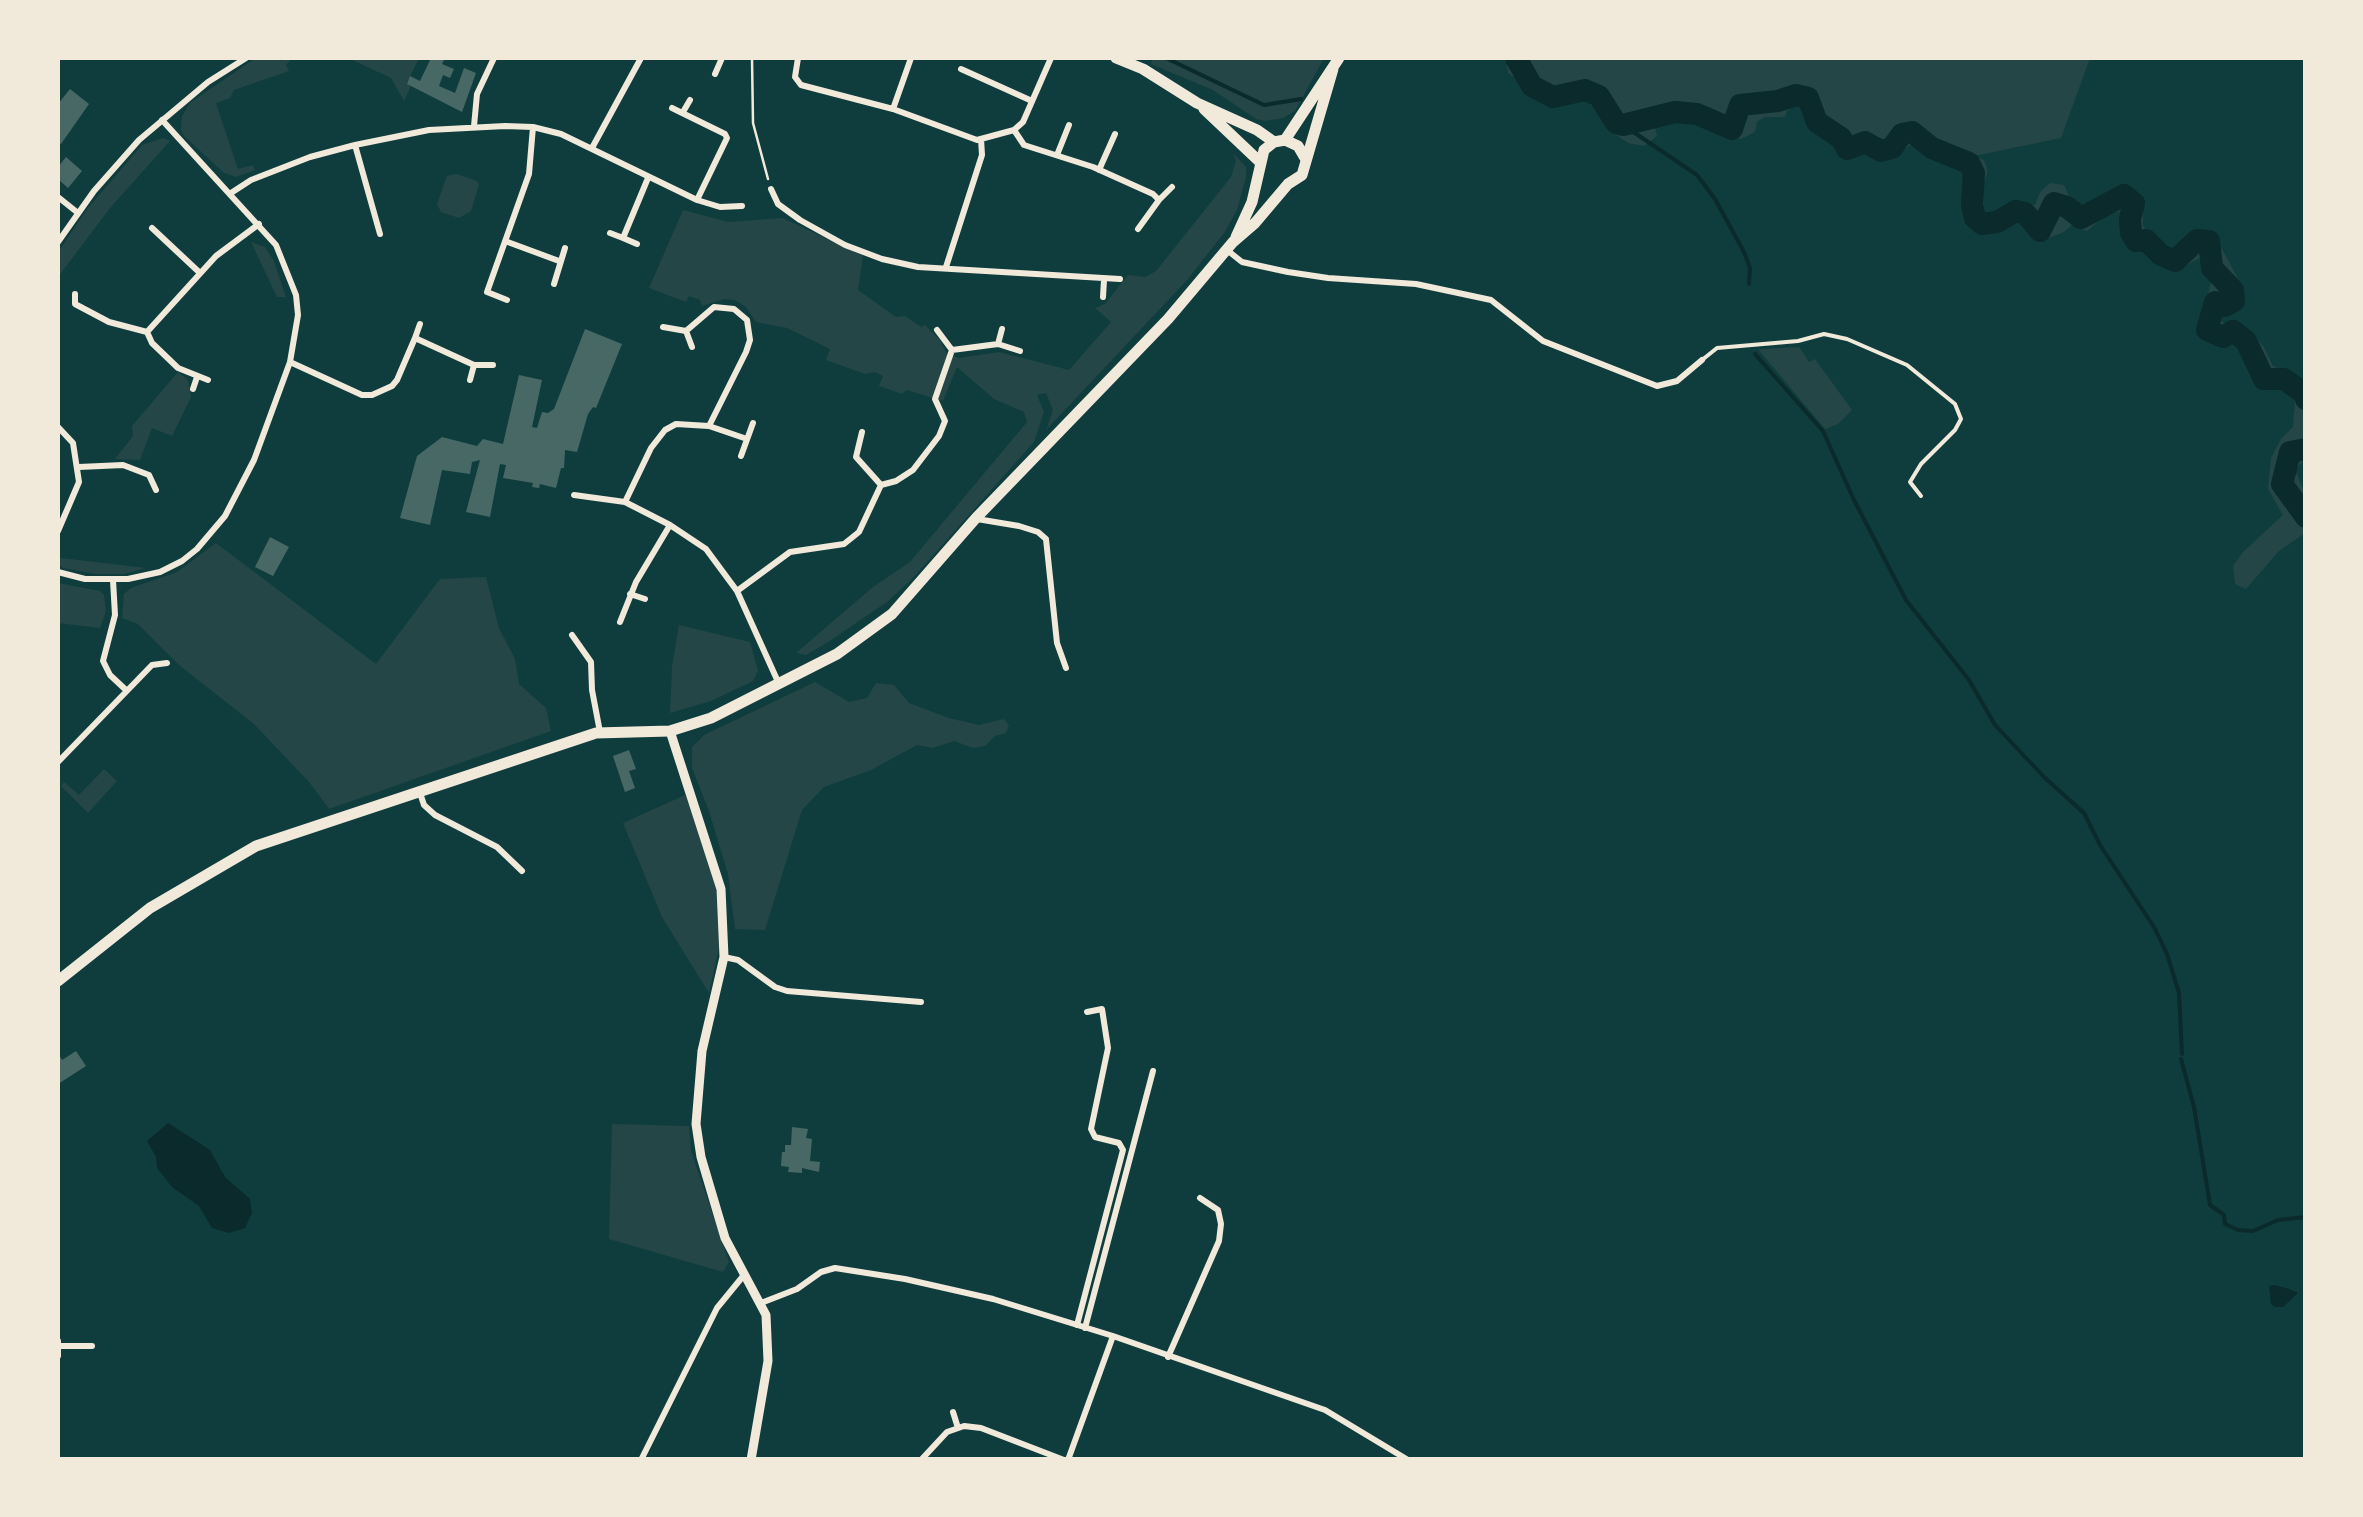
<!DOCTYPE html>
<html>
<head>
<meta charset="utf-8">
<style>
  body { margin:0 }
  #map { position:relative; width:2363px; height:1517px; overflow:hidden; background:#0f3d3e; font-family:"Times New Roman",serif }
  canvas { display:block }
  .frame { position:absolute; inset:0; border:60px solid #f1e9da; pointer-events:none }
</style>
</head>
<body>
<div id="map">
<canvas width="2363" height="1517"></canvas>
<div class="frame"></div>
</div>
<script>
const g = document.querySelector('canvas').getContext('2d');
g.lineJoin = 'round';
function paint(path, color) { g.fillStyle = color; g.fill(path, 'evenodd'); }
const shape = rows => new Path2D(rows.map(r => 'M' + r).join(''));
function strokePath(path, color, width, dash) { g.strokeStyle = color; g.lineWidth = width; g.lineCap = dash ? 'butt' : 'round'; g.setLineDash(dash || []); g.stroke(path); }
paint(shape([
  [256,58,292,58,286,65,289,71,234,90,230,98,216,103,238,169,253,165,255,170,236,177,224,173,184,136,181,130,182,116,191,102],
  [348,58,419,58,407,83,411,86,404,101,391,78],
  [1153,58,1324,58,1295,111,1283,118,1265,121,1256,119,1213,90,1151,64],
  [1506,58,2090,58,2061,138,1974,156,1984,160,1988,171,1983,185,1984,215,1991,218,1999,215,2006,204,2035,205,2040,192,2050,183,2064,185,2073,205,2085,209,2112,189,2143,199,2143,226,2157,241,2175,250,2189,234,2206,231,2220,245,2243,288,2244,297,2226,309,2221,320,2227,327,2236,325,2253,335,2264,347,2273,366,2297,377,2305,386,2305,459,2295,470,2305,493,2305,533,2279,551,2246,589,2235,584,2233,566,2243,552,2283,515,2268,489,2271,458,2281,439,2293,427,2295,401,2283,389,2272,388,2256,379,2240,345,2234,341,2212,340,2200,333,2211,281,2205,266,2199,258,2175,272,2131,240,2125,228,2126,203,2119,212,2108,213,2087,231,2072,225,2064,232,2044,240,2019,220,2010,226,1988,229,1973,223,1967,212,1966,168,1923,148,1916,141,1901,152,1886,155,1861,151,1855,155,1839,153,1814,124,1808,107,1799,102,1787,111,1785,117,1764,117,1757,122,1755,132,1741,139,1690,120,1654,125,1657,136,1644,146,1628,143,1612,132,1594,106,1579,99,1554,99,1529,87,1508,73],
  [163,138,170,141,110,208,58,277,58,252,88,208,142,145],
  [1233,153,1246,167,1246,177,1237,210,1224,233,1187,280,1046,430,1053,410,1046,393,1037,395,1044,412,1034,442,912,579,887,602,828,642,806,655,796,653,873,587,910,562,1027,422,1024,412,994,399,957,367,943,401,907,390,902,394,879,386,883,376,875,372,865,374,826,360,830,349,787,328,756,322,746,307,735,300,724,299,702,306,700,300,689,296,686,302,649,288,683,210,728,222,783,218,863,256,858,290,896,317,905,316,921,327,925,325,940,340,947,354,959,358,999,352,1069,370,1111,322,1095,308,1105,304,1128,275,1145,277,1156,271,1231,177,1236,161],
  [456,174,477,181,479,185,471,211,459,218,441,212,437,204,447,176],
  [251,242,265,247,274,261,286,297,277,297],
  [1799,347,1809,362,1815,359,1852,410,1838,424,1825,429,1758,349],
  [178,372,188,380,191,397,172,436,152,428,140,460,115,459,133,436,132,426],
  [216,543,376,664,440,579,486,577,499,628,515,659,519,684,546,708,551,731,329,809,309,782,254,724,179,665,138,624,122,618,124,594,131,588,177,572],
  [58,558,70,559,146,568,124,574,95,574,63,568,58,563],
  [58,583,100,591,104,595,106,611,100,628,58,623],
  [679,625,750,642,758,671,753,681,711,701,670,713,672,667],
  [815,682,849,702,867,698,876,683,894,685,909,703,949,718,979,725,1004,719,1009,725,1006,733,995,736,985,746,973,748,954,741,933,748,917,745,871,770,824,787,802,810,765,930,735,929,728,874,709,811,692,768,692,747,704,735],
  [104,769,117,781,88,813,61,786,64,782,79,795],
  [685,795,704,841,716,885,719,948,709,993,662,917,623,823],
  [612,1124,689,1126,691,1151,729,1262,723,1272,609,1239]
]), '#244646');
paint(shape([
  [168,1123,210,1150,225,1177,250,1199,252,1213,245,1228,229,1233,212,1228,199,1206,172,1187,157,1168,156,1157,147,1141],
  [2275,1285,2289,1289,2298,1293,2283,1307,2275,1307,2271,1304,2269,1286]
]), '#0a2a2b');
strokePath(shape([
  [1166,58,1264,105,1301,99],
  [1623,125,1697,175,1715,199,1744,252,1750,268,1749,284],
  [1755,354,1823,431,1854,500,1906,600,1969,680,1995,725,2045,778,2084,813,2100,845,2154,927,2167,954,2179,993,2182,1054],
  [2181,1059,2194,1107,2210,1205,2224,1215,2225,1224,2238,1230,2253,1231,2278,1220,2306,1217]
]), '#0a2a2b', 4);
strokePath(shape([
  [1516,58,1532,86,1553,97,1585,90,1599,96,1616,123,1623,125,1675,112,1697,114,1732,129,1740,105,1778,101,1796,95,1808,98,1817,122,1841,138,1847,149,1865,142,1881,151,1892,148,1902,134,1912,132,1932,148,1969,163,1974,173,1972,205,1975,218,1982,224,1997,222,2016,211,2025,213,2040,231,2054,203,2067,207,2081,218,2124,195,2134,203,2130,219,2131,233,2136,241,2146,240,2161,255,2175,261,2197,240,2209,241,2212,268,2233,290,2234,301,2225,306,2215,302,2207,330,2223,337,2233,331,2246,341,2264,379,2284,379,2305,394,2306,399],
  [2306,449,2290,452,2282,484,2306,517]
]), '#0a2a2b', 22);
paint(shape([
  [431,58,445,58,442,64,454,69,450,78,443,75,439,86,455,93,464,68,476,73,462,112,407,84,410,76,420,81],
  [70,89,89,104,61,144,58,142,58,104],
  [66,157,82,171,68,188,58,179,58,167],
  [585,329,622,344,596,408,593,407,588,414,577,452,565,450,564,468,561,468,556,488,540,484,539,488,532,487,533,483,503,478,506,465,500,464,490,517,466,512,480,460,472,462,470,474,442,470,430,525,400,518,417,456,442,437,477,446,483,439,503,444,519,375,542,380,532,427,537,428,542,412,548,413,554,409],
  [270,537,289,547,273,576,255,567],
  [629,750,636,769,629,771,635,788,625,792,613,756],
  [76,1051,86,1066,58,1084,58,1053,62,1060],
  [792,1127,808,1129,806,1138,812,1139,810,1161,820,1162,819,1172,802,1168,802,1173,788,1172,789,1167,781,1166,782,1152,785,1152,785,1145,791,1145]
]), '#486865');
strokePath(shape([
  [752,58,753,123,768,179]
]), '#f1e9da', 2.5);
strokePath(shape([
  [1702,360,1717,348,1798,341,1824,334,1847,339,1907,365,1955,404,1961,419,1955,430,1921,464,1910,482,1921,496]
]), '#f1e9da', 4);
strokePath(shape([
  [798,58,795,77,801,85,893,109,977,140,1014,130,1023,122,1051,58],
  [961,69,1032,101],
  [715,74,722,58],
  [893,109,911,58],
  [683,112,690,100],
  [474,126,477,94,494,58],
  [1014,130,1024,145,1093,167,1153,194,1159,200,1138,229],
  [355,145,380,234],
  [592,148,641,58],
  [1057,155,1069,125],
  [1099,170,1115,134],
  [771,189,778,204,800,220,845,245,882,259,918,267,1120,279],
  [231,193,251,180,310,157,355,145,429,130,505,126,533,127,561,134,697,200,727,138,725,134,672,108],
  [58,197,78,213],
  [697,200,720,207,742,206],
  [1159,200,1172,187],
  [152,228,200,273],
  [610,233,623,238],
  [505,241,559,261],
  [58,242,94,191,139,140,208,82,246,58],
  [637,244,623,238,648,178],
  [1227,250,1242,262,1288,272,1328,278,1416,284,1491,300,1543,341,1657,386,1677,381,1702,360],
  [946,267,982,155,981,139],
  [554,284,565,248],
  [75,294,75,304,109,322,147,332],
  [1103,297,1104,280],
  [507,300,487,292,529,174,533,127],
  [420,324,415,338,474,365,493,365],
  [663,327,686,331],
  [937,330,952,350],
  [998,344,1002,329],
  [290,362,362,395,372,395,392,386,397,380,415,338],
  [208,380,178,368,152,343,147,332,216,256,259,224],
  [470,380,474,365],
  [193,389,197,377],
  [709,426,747,439],
  [58,427,73,443,79,482,58,531],
  [862,432,856,457,881,485],
  [741,456,753,423],
  [79,467,123,465,149,475,156,490],
  [574,495,625,502,670,525,706,549,737,591,779,684],
  [625,502,651,448,665,430,676,424,709,426,746,352,750,340,747,320,734,309,714,307,686,331,692,347],
  [977,519,1019,526,1038,532,1046,539,1057,643,1066,668],
  [58,572,85,579,128,579,160,572,182,561,197,549,225,516,254,460,290,362,298,315,296,295,276,245,162,120],
  [113,580,115,615,103,661,110,675,126,690],
  [737,591,790,552,844,544,859,532,881,485,896,481,913,470,939,436,945,421,935,399,952,350,998,344,1020,351],
  [630,594,645,599],
  [620,622,636,582,670,525],
  [572,635,591,662,592,690,600,732],
  [58,762,152,665,167,663],
  [420,793,424,805,435,815,497,847,522,871],
  [724,957,738,960,775,987,787,991,921,1002],
  [761,1303,797,1289,821,1272,835,1268,905,1279,993,1299,1113,1336,1325,1410,1408,1460],
  [1077,1325,1123,1150,1119,1143,1095,1137,1091,1129,1108,1048,1102,1009,1087,1012],
  [1085,1328,1153,1071],
  [58,1341,58,1356],
  [60,1346,92,1346],
  [1168,1357,1219,1241,1221,1224,1218,1210,1200,1198],
  [953,1412,958,1428],
  [641,1460,717,1308,744,1275],
  [921,1460,947,1432,964,1426,981,1428,1064,1460],
  [1068,1460,1113,1336]
]), '#f1e9da', 6);
strokePath(shape([
  [670,731,721,889,724,957,702,1051,696,1124,701,1157,725,1238,766,1315,768,1361,751,1460]
]), '#f1e9da', 9);
strokePath(shape([
  [1116,58,1143,69,1197,103,1257,130,1274,142],
  [1204,109,1261,163],
  [1285,140,1339,58],
  [1236,237,1252,202,1264,150,1274,142,1285,140,1298,146,1305,158],
  [58,981,150,908,256,846,596,733,670,731,711,718,837,654,892,614,976,518,1168,319,1233,242,1255,223,1288,184,1302,175,1333,69]
]), '#f1e9da', 11);
</script>
</body>
</html>
